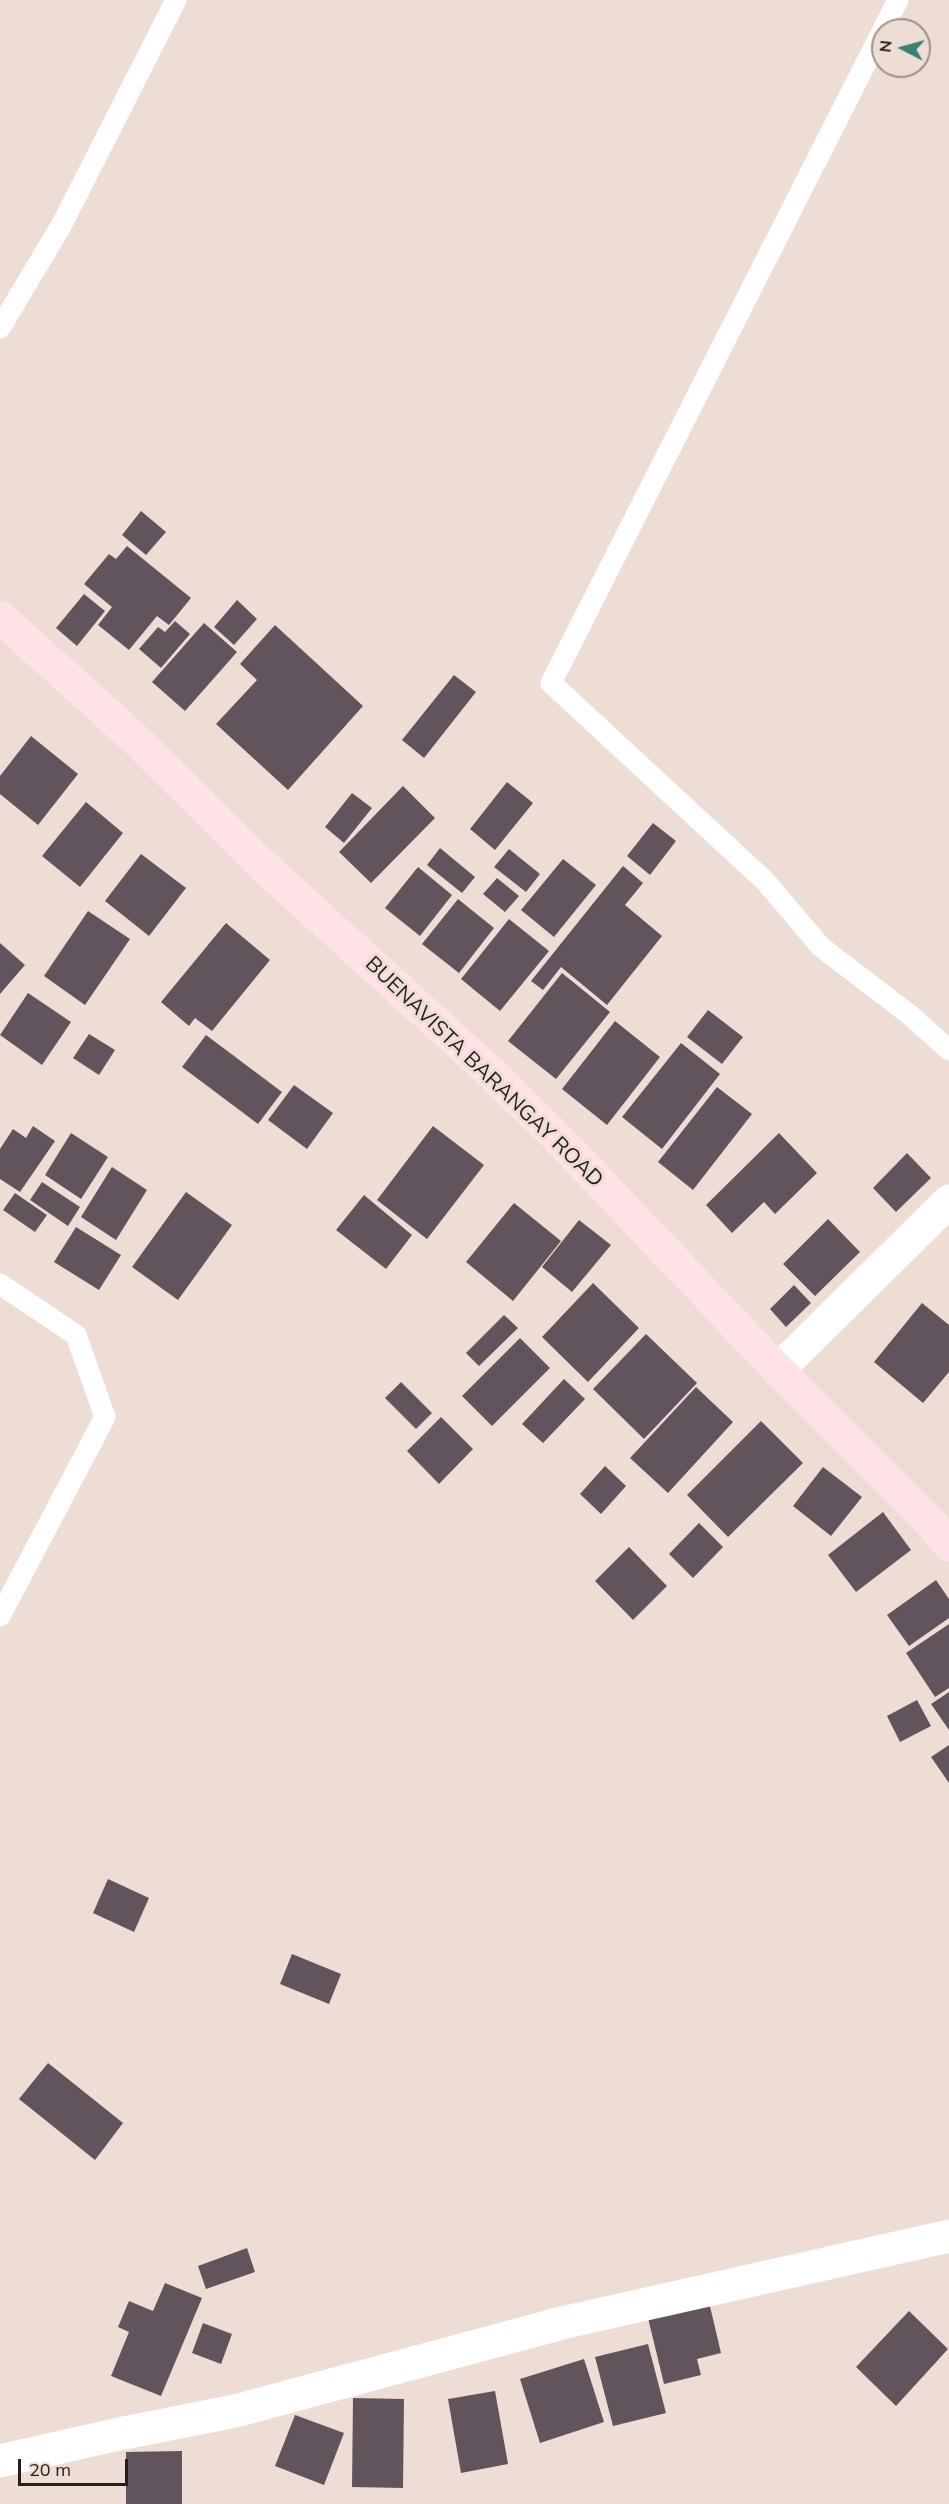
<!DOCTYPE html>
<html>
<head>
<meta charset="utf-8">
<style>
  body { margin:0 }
  #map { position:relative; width:949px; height:2504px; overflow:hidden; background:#eeddd4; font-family:Mulish,sans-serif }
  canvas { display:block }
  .north { position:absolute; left:871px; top:18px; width:60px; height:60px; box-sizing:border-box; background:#eeddd4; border:2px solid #9e918a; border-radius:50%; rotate:276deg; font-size:16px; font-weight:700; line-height:24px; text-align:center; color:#251f1c }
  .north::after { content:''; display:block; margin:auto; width:21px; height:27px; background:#3c8176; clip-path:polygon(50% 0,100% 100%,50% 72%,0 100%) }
  .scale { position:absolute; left:18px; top:2459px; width:110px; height:27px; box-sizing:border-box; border:3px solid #251f1c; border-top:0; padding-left:8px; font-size:18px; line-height:21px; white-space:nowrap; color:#251f1c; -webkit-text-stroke:4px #eeddd4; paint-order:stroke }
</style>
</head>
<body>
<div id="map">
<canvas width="949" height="2504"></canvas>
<div class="north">N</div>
<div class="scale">20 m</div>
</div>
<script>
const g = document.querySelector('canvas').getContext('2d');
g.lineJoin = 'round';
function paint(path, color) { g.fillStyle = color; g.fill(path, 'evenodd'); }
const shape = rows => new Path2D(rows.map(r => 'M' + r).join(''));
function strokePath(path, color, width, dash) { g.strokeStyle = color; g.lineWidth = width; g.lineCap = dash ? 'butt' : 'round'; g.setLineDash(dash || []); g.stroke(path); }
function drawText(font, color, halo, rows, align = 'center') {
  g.font = font + ' Mulish,sans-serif'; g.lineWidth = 6; g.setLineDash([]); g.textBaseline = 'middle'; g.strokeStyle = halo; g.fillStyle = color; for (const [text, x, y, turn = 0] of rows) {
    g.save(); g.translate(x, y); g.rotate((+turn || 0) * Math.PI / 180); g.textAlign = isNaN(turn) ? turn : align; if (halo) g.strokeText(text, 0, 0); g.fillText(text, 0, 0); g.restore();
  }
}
paint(shape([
  [141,511,166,532,146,555,122,535],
  [127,546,191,598,169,625,157,616,129,650,98,625,112,607,84,584,109,554,116,559],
  [84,594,105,611,77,646,56,628],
  [237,600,257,619,234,645,214,627],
  [175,621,190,634,161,668,139,649,158,627,165,632],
  [204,623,237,652,185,711,152,682],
  [275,625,363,706,288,790,216,724,257,680,240,664],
  [454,675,476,692,424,758,402,740],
  [31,736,78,774,38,825,0,794,0,776],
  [507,782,533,803,495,850,470,829],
  [403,786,435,818,371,883,339,852],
  [352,793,372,808,344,843,325,827],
  [86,802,123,833,80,887,42,856],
  [653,823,676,841,650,875,627,856],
  [440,848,475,877,462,893,427,865],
  [509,849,540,874,526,892,494,867],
  [141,854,186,888,149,936,105,901],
  [563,859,596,885,554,937,521,910],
  [623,866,643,883,625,905,662,936,607,1005,561,967,543,990,531,981],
  [418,867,452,895,420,936,385,908],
  [497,878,519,896,505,912,483,894],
  [458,899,494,928,459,973,422,944],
  [88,911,130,939,85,1005,44,976],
  [509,919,549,951,500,1011,461,979],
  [226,923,270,960,212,1031,195,1018,189,1026,161,1002],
  [0,943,25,965,0,994],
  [562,973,610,1012,556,1079,508,1041],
  [28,993,71,1022,42,1065,0,1035],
  [708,1010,743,1037,722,1064,687,1037],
  [615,1021,660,1057,607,1125,562,1089],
  [89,1034,115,1050,99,1075,73,1058],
  [206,1035,282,1092,258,1124,182,1067],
  [681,1043,720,1074,662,1149,622,1117],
  [294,1085,333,1113,307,1149,268,1120],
  [717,1087,752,1114,693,1190,658,1162],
  [33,1126,55,1141,20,1192,0,1179,0,1149,13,1129,26,1138],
  [433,1126,484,1165,427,1239,377,1200],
  [71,1133,108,1157,81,1199,45,1175],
  [779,1133,817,1173,775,1214,764,1202,732,1233,706,1205],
  [907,1153,931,1178,896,1212,873,1188],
  [112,1167,147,1190,116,1240,81,1217],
  [42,1182,80,1207,68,1226,30,1200],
  [186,1192,232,1225,178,1300,132,1267],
  [15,1193,47,1215,35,1232,3,1210],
  [364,1195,412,1235,386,1269,336,1230],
  [514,1203,561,1241,513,1301,466,1262],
  [828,1219,860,1252,815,1296,783,1264],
  [579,1220,611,1245,572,1292,542,1267],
  [76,1227,121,1255,99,1290,54,1262],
  [593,1283,639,1328,588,1382,542,1337],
  [794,1285,811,1303,786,1327,770,1309],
  [922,1303,949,1325,949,1372,923,1403,874,1362],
  [504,1315,518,1328,479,1366,466,1353],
  [646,1334,697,1383,644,1439,593,1389],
  [520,1338,550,1368,492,1426,462,1396],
  [564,1379,585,1399,543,1443,522,1424],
  [401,1382,432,1413,416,1429,385,1398],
  [696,1387,733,1422,668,1493,630,1458],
  [441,1417,473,1449,439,1484,407,1451],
  [761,1421,803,1463,728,1537,687,1495],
  [605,1466,626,1486,601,1514,580,1494],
  [823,1467,862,1497,831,1536,793,1506],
  [883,1512,911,1550,856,1592,828,1555],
  [699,1523,723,1547,693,1578,669,1554],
  [629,1547,667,1586,633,1620,595,1581],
  [936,1580,949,1599,949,1618,909,1646,887,1615],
  [949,1624,949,1688,935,1697,906,1653],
  [949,1692,949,1730,931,1704],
  [917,1700,931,1726,900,1742,887,1716],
  [949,1745,949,1783,931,1757],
  [108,1879,149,1898,134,1932,93,1913],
  [292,1954,341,1974,329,2004,280,1984],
  [48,2063,123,2123,95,2160,19,2099],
  [247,2248,255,2272,206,2289,198,2266],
  [165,2283,202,2298,161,2396,111,2376,129,2332,118,2327,129,2301,153,2311],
  [709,2302,721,2353,697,2359,701,2375,664,2384,648,2318],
  [909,2311,948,2349,896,2406,856,2367],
  [203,2323,232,2334,221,2364,192,2353],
  [648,2344,666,2413,613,2426,595,2357],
  [584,2359,604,2422,540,2443,520,2379],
  [495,2391,508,2464,461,2473,448,2399],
  [353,2398,404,2399,403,2488,352,2487],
  [295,2415,344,2433,324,2485,275,2466],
  [182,2451,182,2504,126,2504,126,2452]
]), '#61545d');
strokePath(shape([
  [898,0,551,683,765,881,821,947,910,1015,949,1050],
  [0,328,61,226,176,0],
  [0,1284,76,1335,105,1417,0,1616]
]), '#fff', 21);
strokePath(shape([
  [778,1370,949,1201],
  [0,2461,119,2434,235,2411,566,2322,949,2236]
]), '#fff', 33);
strokePath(shape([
  [0,617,132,736,260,863,486,1068,553,1133,778,1370,931,1523,949,1545]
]), '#ffe2e8', 33);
drawText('21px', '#251f1c', '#eeddd4', [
  ["BUENAVISTA BARANGAY ROAD",484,1072,44]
]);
</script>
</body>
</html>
